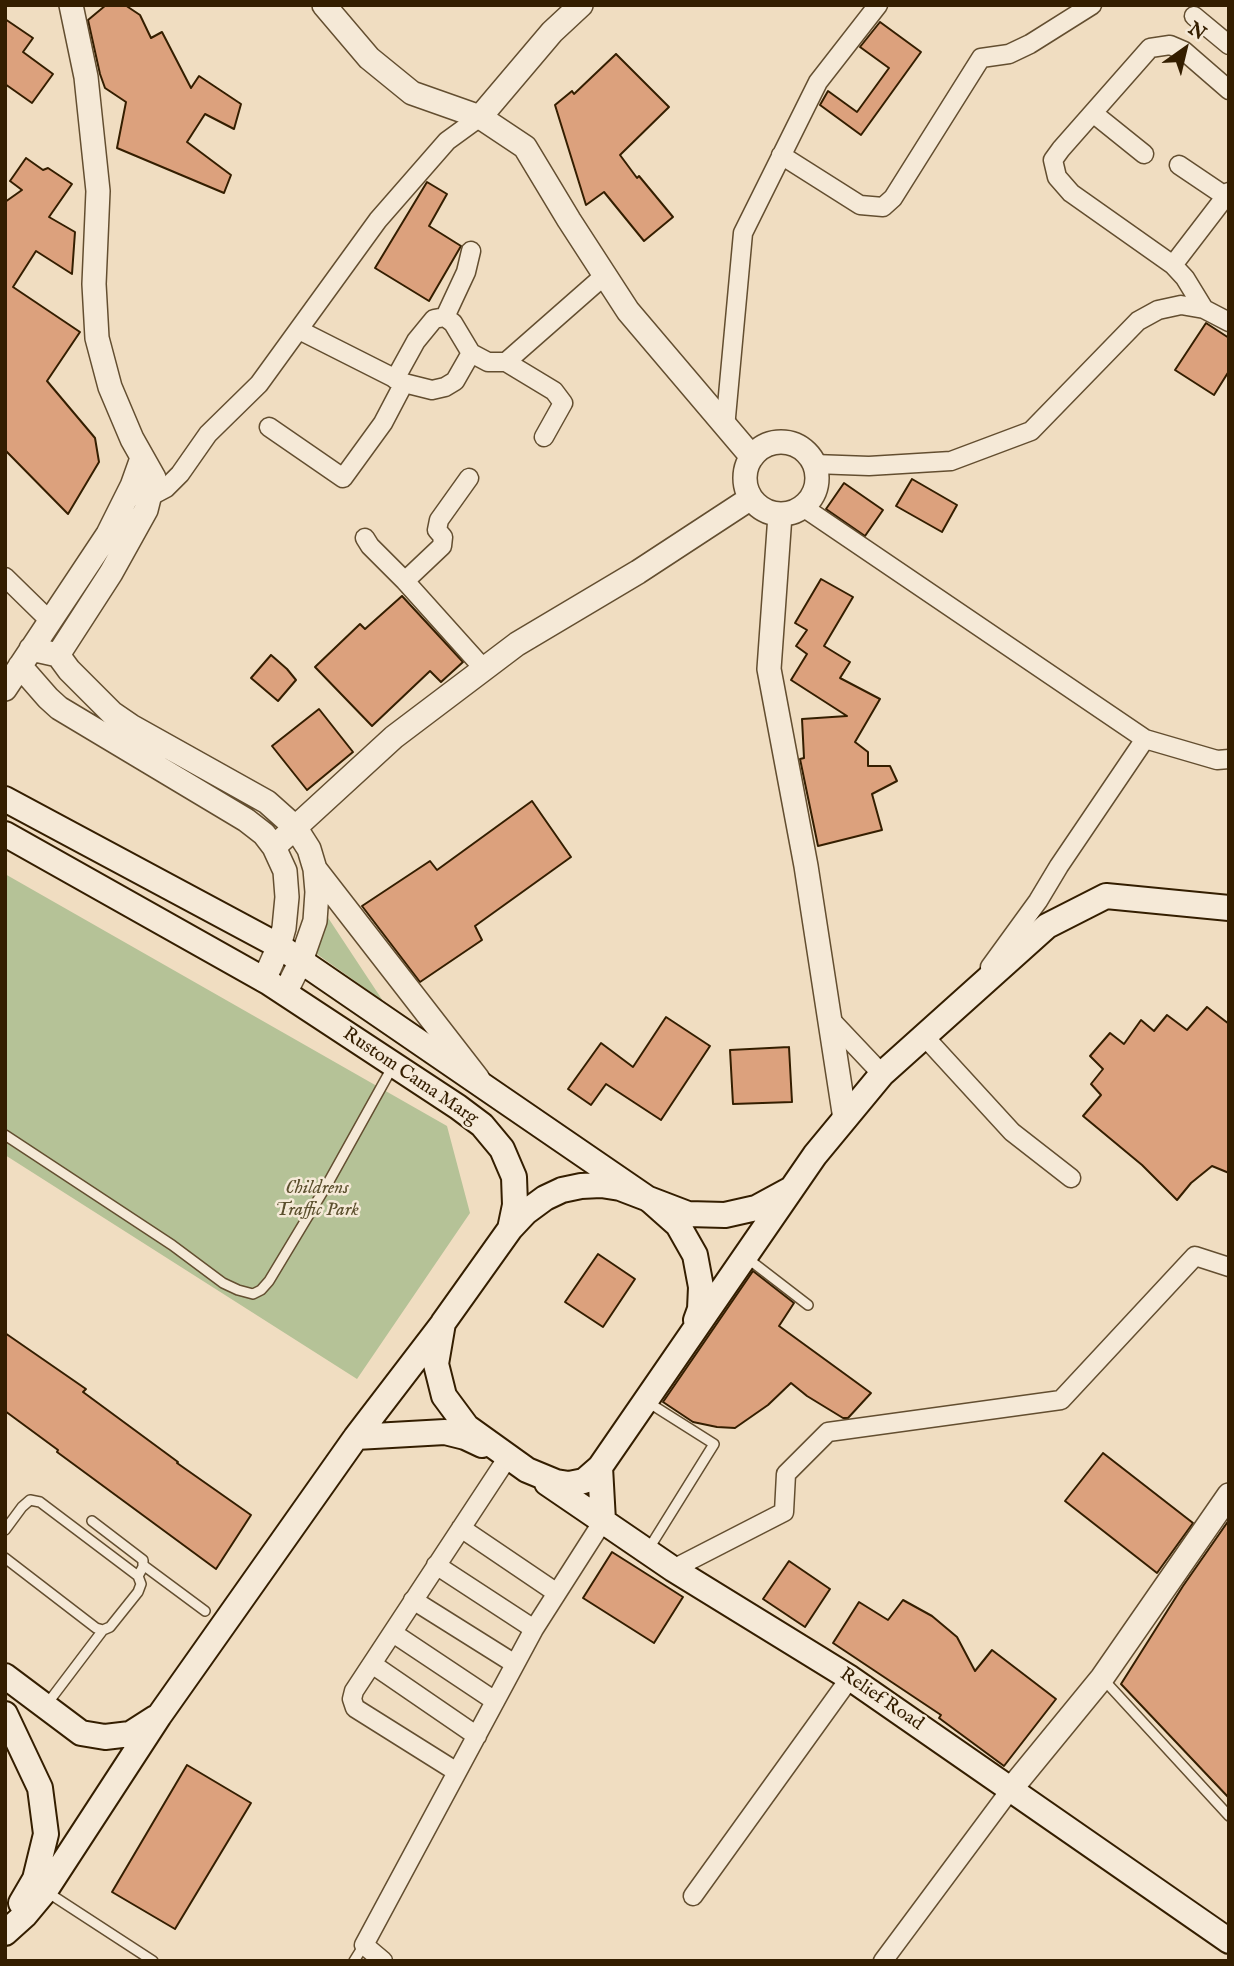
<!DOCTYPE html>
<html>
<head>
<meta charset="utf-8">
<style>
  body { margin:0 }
  #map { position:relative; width:1234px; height:1966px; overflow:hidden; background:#f0ddc1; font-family:"IM FELL English",serif }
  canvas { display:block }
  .frame { position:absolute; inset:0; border:7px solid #341e00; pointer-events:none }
  .north { position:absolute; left:1150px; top:14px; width:70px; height:70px; -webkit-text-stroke:5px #f5e9d7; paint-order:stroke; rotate:34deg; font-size:19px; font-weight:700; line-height:28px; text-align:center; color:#341e00 }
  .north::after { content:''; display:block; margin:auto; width:24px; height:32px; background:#341e00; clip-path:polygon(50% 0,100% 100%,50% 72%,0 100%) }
</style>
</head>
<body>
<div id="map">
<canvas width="1234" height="1966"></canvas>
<div class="frame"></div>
<div class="north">N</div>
</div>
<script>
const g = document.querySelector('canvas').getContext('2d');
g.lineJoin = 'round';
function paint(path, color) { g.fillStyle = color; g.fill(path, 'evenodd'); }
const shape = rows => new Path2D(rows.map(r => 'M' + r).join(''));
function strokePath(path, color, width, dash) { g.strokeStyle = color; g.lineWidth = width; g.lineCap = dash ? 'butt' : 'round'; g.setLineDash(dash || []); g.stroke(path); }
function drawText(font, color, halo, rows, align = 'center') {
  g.font = font + ' "IM FELL English",serif'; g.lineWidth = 5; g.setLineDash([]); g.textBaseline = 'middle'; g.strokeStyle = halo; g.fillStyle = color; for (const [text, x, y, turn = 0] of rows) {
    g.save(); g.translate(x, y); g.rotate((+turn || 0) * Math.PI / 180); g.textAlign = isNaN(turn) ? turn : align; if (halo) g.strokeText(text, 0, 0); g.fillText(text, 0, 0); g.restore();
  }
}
paint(shape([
  [5,874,447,1126,470,1213,357,1379,5,1155],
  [319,904,383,1001,314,952]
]), '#b5c297');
const building = shape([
  [106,5,125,5,140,15,151,38,162,32,191,88,199,76,241,104,234,129,205,114,187,142,231,175,224,193,117,148,126,102,105,88,100,74,88,20,106,5],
  [5,19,33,38,23,52,53,74,32,103,5,84,5,19],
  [880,22,921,52,861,135,820,105,828,91,857,112,889,68,860,47,880,22],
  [616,54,669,107,620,155,637,178,639,176,673,217,644,241,604,192,586,205,555,105,572,91,574,94,616,54],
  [26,158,43,170,48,168,72,184,49,217,75,232,72,274,36,251,13,287,80,332,47,381,95,438,99,462,68,514,5,450,5,202,22,190,10,181,26,158],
  [427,182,447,194,429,226,461,246,429,301,375,268,427,182],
  [1206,323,1229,338,1229,371,1214,395,1175,370,1206,323],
  [912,479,957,505,942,532,896,506,912,479],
  [844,483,883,510,865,536,826,509,844,483],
  [821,579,853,597,824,646,850,662,840,678,880,699,855,742,868,752,868,766,890,766,897,781,872,794,882,830,818,846,800,759,804,758,802,719,847,716,791,680,807,654,796,646,807,630,795,623,821,579],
  [402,596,463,662,441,682,430,671,372,726,315,667,360,624,365,629,402,596],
  [271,655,287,669,296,680,278,701,251,678,271,655],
  [319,709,353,752,307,790,272,746,319,709],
  [532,801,571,857,475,926,482,940,420,982,362,906,430,861,437,870,532,801],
  [1207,1007,1229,1024,1229,1173,1212,1166,1191,1183,1177,1200,1142,1165,1083,1116,1101,1095,1091,1084,1103,1069,1090,1056,1110,1033,1124,1044,1141,1020,1154,1031,1167,1015,1187,1030,1207,1007],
  [666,1017,710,1046,661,1120,606,1084,591,1105,568,1089,601,1043,633,1067,666,1017],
  [789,1047,792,1102,733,1104,730,1050,789,1047],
  [598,1254,635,1279,603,1327,565,1302,598,1254],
  [753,1271,794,1303,779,1326,871,1393,848,1418,843,1418,807,1396,791,1383,768,1405,735,1428,717,1427,693,1422,663,1402,753,1271],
  [5,1333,86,1389,83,1392,178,1462,177,1463,251,1515,216,1569,57,1452,58,1450,5,1411,5,1333],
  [1103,1453,1193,1523,1157,1573,1065,1501,1103,1453],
  [1229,1520,1229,1798,1121,1684,1183,1586,1229,1520],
  [612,1552,683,1597,654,1643,583,1598,612,1552],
  [789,1561,830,1589,805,1627,763,1599,789,1561],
  [903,1600,932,1616,957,1637,975,1671,992,1650,1056,1699,1004,1766,939,1718,941,1715,833,1643,859,1602,888,1620,903,1600],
  [187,1765,251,1803,175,1929,112,1892,187,1765]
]);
paint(building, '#dca17d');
strokePath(building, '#341e00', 2);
const service = shape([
  [5,1135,172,1245,223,1283,238,1290,253,1294,261,1290,269,1281,328,1183,393,1066],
  [747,1258,808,1305],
  [646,1401,714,1444,648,1550],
  [92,1521,143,1560,143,1567,138,1576],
  [5,1530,22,1507,30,1500,40,1502,138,1576,141,1584,138,1592,110,1627,103,1630,47,1704],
  [5,1558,96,1628,103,1630],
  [143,1565,205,1611],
  [1104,1680,1229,1816],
  [47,1892,153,1961],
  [354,1961,364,1945]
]);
const minor = shape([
  [1194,16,1229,45],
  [1093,113,1144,154],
  [781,155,860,205,883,207,893,198,981,58,1009,54,1030,44,1092,5],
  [1179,165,1225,196],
  [1173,265,1229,192],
  [1204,309,1185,278,1173,265,1071,193,1057,177,1053,160,1061,149,1150,48,1170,45,1184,51,1229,90],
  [299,330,404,383,432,390,445,387,455,381,471,353,453,323,445,317,466,272,471,251],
  [471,353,488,362,506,362,554,391,563,403,544,437],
  [506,362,605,275],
  [395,379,416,341,434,319,445,317],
  [269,427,343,478,383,423,404,383],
  [725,428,743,233,818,82,878,5],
  [814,464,869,466,951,461,1031,431,1138,321,1158,310,1181,305,1204,309,1229,322],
  [469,478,439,520,437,530,443,537,442,546,405,581,484,669],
  [149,497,166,488,180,474,208,434,259,384,378,220,447,141,480,117],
  [803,507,1145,739,1217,760,1229,759],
  [365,538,370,546,405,581],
  [5,577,50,621],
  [990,967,1038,901,1059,866,1145,739],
  [829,1018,882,1074],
  [924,1036,1012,1132,1071,1178],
  [461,1528,557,1593],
  [436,1565,534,1629],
  [673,1569,784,1512,786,1474,828,1432,1061,1400,1195,1256,1229,1267],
  [413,1600,515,1664],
  [393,1633,495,1701],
  [372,1664,477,1736],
  [457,1772,355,1708,352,1699,354,1691,508,1457],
  [693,1896,850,1678],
  [383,1961,364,1945,534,1629,603,1521],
  [883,1961,1011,1789]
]);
const tertiary = shape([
  [324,5,369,58,412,93,480,117,525,147,569,220,628,311,752,457],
  [480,117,552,32,581,5],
  '745 478a36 36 0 1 1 72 0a36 36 0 1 1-72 0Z',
  [780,515,769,669,806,866,845,1119],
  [31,649,58,655,69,670,112,713,131,726,267,802,295,827,309,849,315,869,317,892,315,921,301,961,285,993],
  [58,655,111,573,146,510,154,478,132,439,110,387,97,338,94,284,98,191,86,77,71,5],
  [20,666,48,698,59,708,246,820,264,834,274,847,285,871,287,897,284,928,279,946,264,980],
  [5,689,108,534,132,486,142,458],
  [274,847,394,737,517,644,638,572,751,498],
  [315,869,478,1079],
  [1011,1789,1102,1678,1229,1495]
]);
const secondary = shape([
  [5,799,279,946,651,1201,678,1225,695,1255,701,1287,700,1309,696,1320],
  [5,834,268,982,458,1107,482,1125,502,1149,514,1177,515,1205,510,1229],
  [791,1189,756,1208,725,1215,688,1214,620,1188,601,1185,581,1186,562,1190,545,1198,526,1212,510,1229,443,1323,436,1364,444,1396,467,1427,527,1470,556,1482,569,1484,584,1481,600,1467,815,1155,882,1074,1047,926,1106,896,1229,908],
  [356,1437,445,1432,465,1437,482,1445],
  [600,1467,603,1521],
  [547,1483,673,1569,850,1678,1229,1941],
  [5,1676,81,1733,105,1737,130,1734,155,1718],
  [5,1714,40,1788,46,1834,35,1879,21,1903],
  [5,1933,25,1915,45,1891,159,1716,356,1437,441,1326]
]);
strokePath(service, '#634e30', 12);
strokePath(minor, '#634e30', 21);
strokePath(tertiary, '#634e30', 26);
strokePath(secondary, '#341e00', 28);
strokePath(service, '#f5e9d7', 9);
strokePath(minor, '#f5e9d7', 18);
strokePath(tertiary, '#f5e9d7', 23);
strokePath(secondary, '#f5e9d7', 24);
drawText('19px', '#341e00', '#f5e9d7', [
  ["Rustom Cama Marg",410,1077,34],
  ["Relief Road",881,1700,34]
]);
drawText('italic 19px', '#5b4f2d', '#f5e9d7', [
  ["Childrens",317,1189],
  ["Traffic Park",317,1211]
]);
</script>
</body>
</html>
